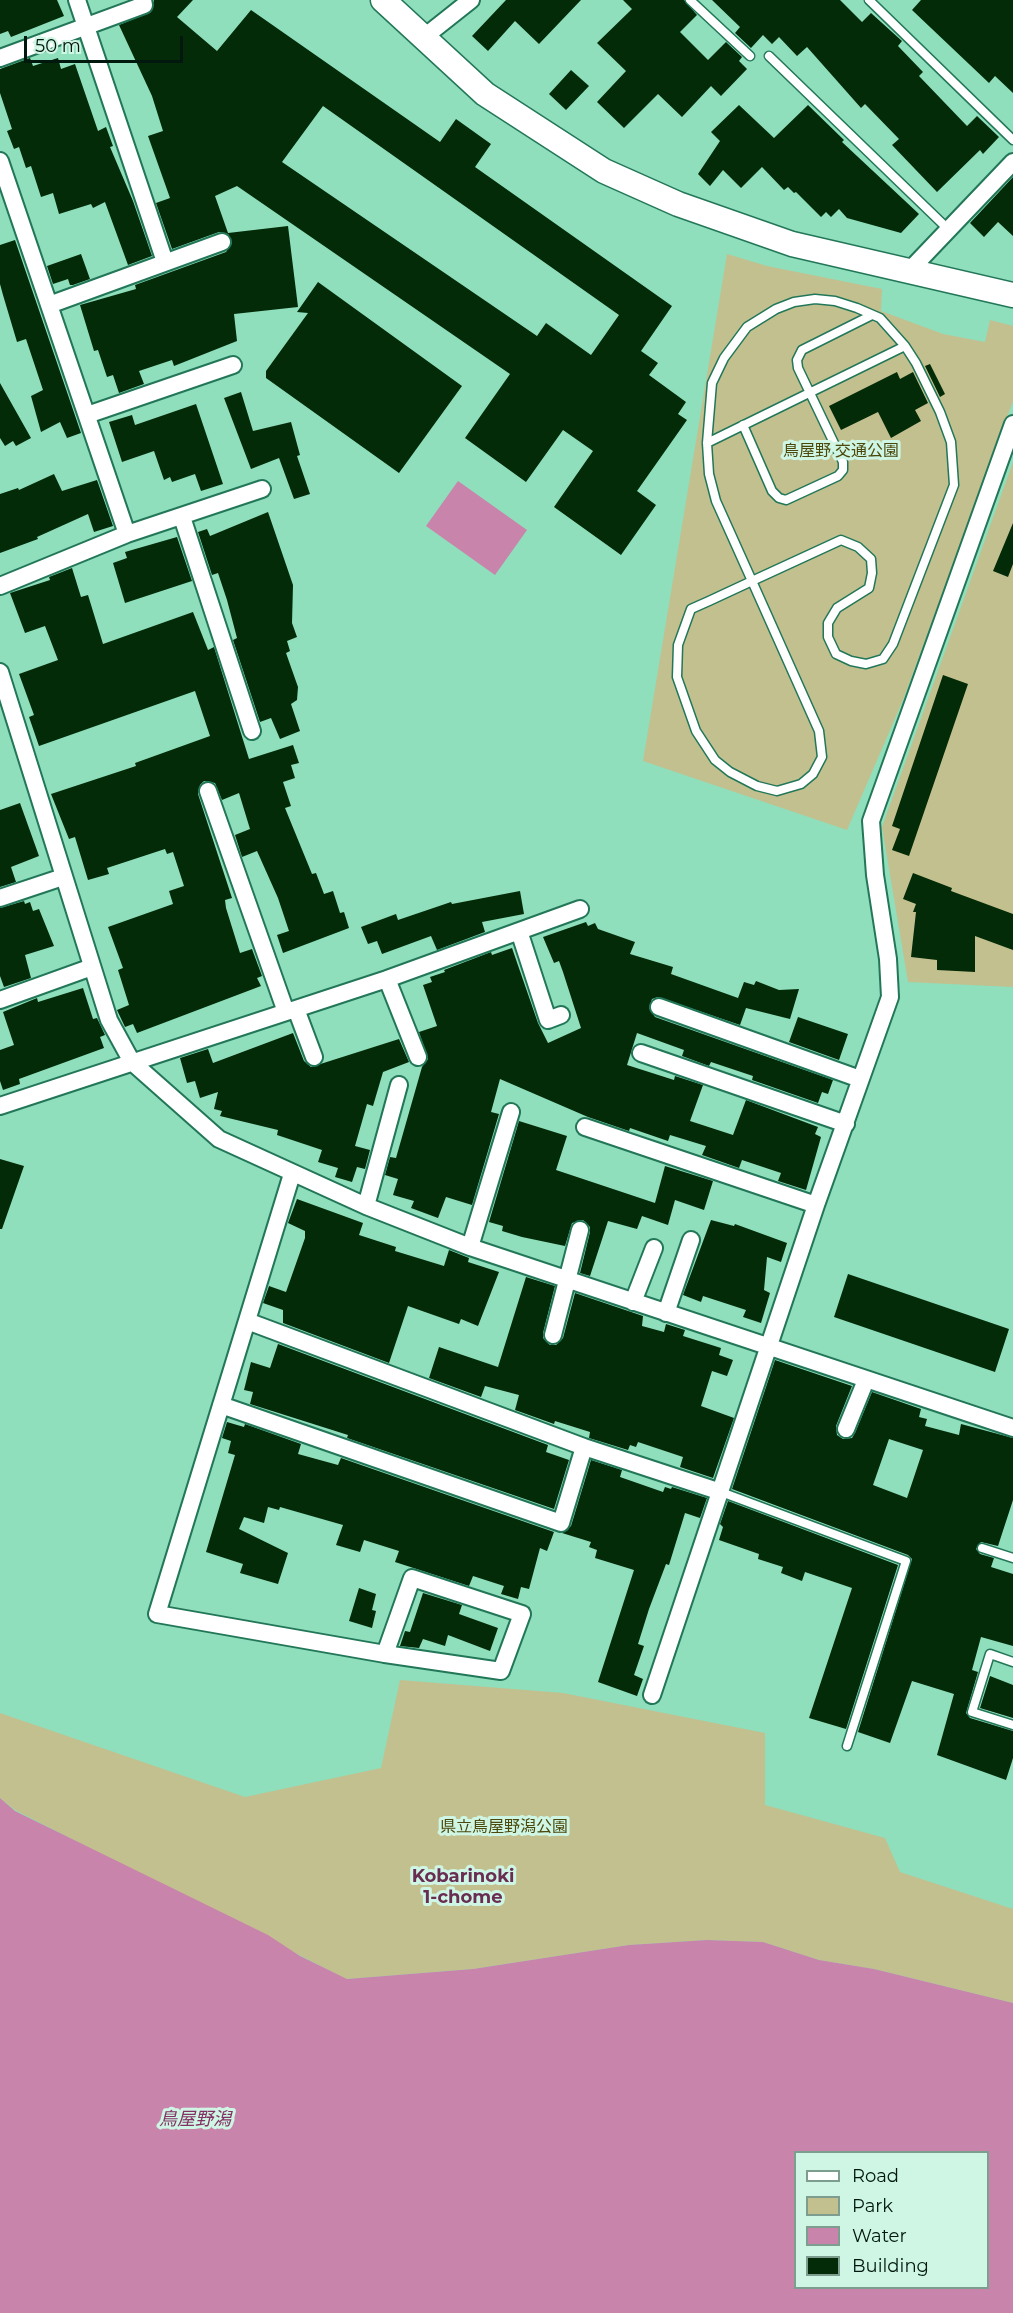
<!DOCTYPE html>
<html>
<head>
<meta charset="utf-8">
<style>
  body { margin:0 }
  #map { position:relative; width:1013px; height:2313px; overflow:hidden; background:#8fdebc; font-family:Montserrat,sans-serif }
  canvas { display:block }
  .legend { position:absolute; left:794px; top:2151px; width:195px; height:138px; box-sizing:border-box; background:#cff6e4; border:2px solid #7d9d8f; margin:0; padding:8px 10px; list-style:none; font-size:18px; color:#01180f }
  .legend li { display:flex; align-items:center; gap:12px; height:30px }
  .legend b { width:30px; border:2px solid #7d9d8f }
  .scale { position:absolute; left:24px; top:36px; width:159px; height:27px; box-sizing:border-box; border:3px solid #01180f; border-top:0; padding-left:8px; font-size:18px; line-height:21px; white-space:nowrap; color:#01180f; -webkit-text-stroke:4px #cff6e4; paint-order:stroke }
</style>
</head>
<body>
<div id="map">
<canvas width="1013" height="2313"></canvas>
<ul class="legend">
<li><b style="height:8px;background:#fff"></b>Road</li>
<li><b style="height:16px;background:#c3c08f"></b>Park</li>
<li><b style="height:16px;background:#c984ab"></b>Water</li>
<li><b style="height:16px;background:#032b08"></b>Building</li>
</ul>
<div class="scale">50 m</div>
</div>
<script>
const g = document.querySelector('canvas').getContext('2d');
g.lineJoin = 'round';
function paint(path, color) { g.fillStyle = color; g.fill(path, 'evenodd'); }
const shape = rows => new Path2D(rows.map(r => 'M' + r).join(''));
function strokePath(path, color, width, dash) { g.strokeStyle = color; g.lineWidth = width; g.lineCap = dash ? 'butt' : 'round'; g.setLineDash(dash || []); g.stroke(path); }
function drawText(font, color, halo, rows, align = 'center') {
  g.font = font + ' Montserrat,"Noto Sans JP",sans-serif'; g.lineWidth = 6; g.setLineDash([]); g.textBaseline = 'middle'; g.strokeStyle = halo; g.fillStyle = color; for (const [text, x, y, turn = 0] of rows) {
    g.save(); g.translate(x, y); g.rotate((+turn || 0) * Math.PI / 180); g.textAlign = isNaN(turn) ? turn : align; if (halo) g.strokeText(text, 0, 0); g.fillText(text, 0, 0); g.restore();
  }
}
paint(shape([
  [727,254,767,266,882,289,881,311,943,334,985,342,990,320,1013,326,1013,401,903,700,847,830,643,761],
  [1013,462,1013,987,908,982,882,827],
  [400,1680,563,1693,765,1733,765,1805,885,1838,900,1872,1013,1909,1013,2003,874,1969,819,1960,763,1942,707,1940,629,1945,473,1969,346,1979,15,1810,0,1798,0,1713,245,1797,381,1768]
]), '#c3c08f');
paint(shape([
  [458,481,527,530,495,575,426,526],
  [0,1798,15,1811,268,1935,300,1956,347,1979,473,1969,629,1945,707,1940,763,1942,819,1960,874,1969,1013,2003,1013,2313,0,2313],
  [988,2152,988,2288,796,2288,796,2152]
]), '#c984ab');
paint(shape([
  [0,0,57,0,64,16,11,37,8,31,0,34],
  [154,0,193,0,177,17,217,51,251,10,440,142,456,119,491,144,475,167,672,306,641,351,658,363,649,375,686,402,678,414,687,420,637,491,656,505,621,555,554,507,593,451,563,430,526,482,465,438,510,374,237,186,215,196,228,233,288,226,298,307,234,314,237,341,174,366,172,360,139,371,144,384,119,393,113,375,107,377,98,350,94,351,80,305,136,289,135,285,226,252,232,243,228,234,219,232,172,249,156,203,170,198,148,136,163,131,152,96,119,25,151,12],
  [323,106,619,315,591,355,546,323,537,336,282,162],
  [506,0,581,0,539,44,515,21,488,51,472,36],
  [623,0,684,0,697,15,680,32,708,60,726,42,742,57,739,61,747,69,721,96,711,86,682,117,658,94,624,128,597,102,626,71,597,43,632,9],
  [712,0,840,0,862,22,871,13,902,41,898,46,923,72,919,76,967,126,977,116,999,137,983,154,980,150,937,192,892,145,899,139,865,104,861,108,807,47,797,56,779,37,772,44,763,35,751,48,735,33,740,27],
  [921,0,1013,0,1013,93,995,76,989,83,912,10],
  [30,58,33,66,58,58,61,69,75,64,98,131,106,127,113,146,110,147,133,201,152,256,128,265,105,202,93,208,91,204,59,214,53,193,41,197,31,166,26,168,19,147,14,149,7,131,12,129,0,93,0,69],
  [571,70,589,86,566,110,549,94],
  [739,105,774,138,808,105,844,140,842,142,919,214,901,233,847,218,839,209,831,217,826,212,821,217,796,192,794,193,788,187,784,190,762,167,741,188,723,170,710,186,698,174,720,141,711,132],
  [1013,177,1013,236,998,222,984,237,970,223],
  [15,240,81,433,67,438,60,422,41,432,31,396,43,390,26,339,17,342,3,295,0,284,0,245],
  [81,254,90,279,73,285,70,285,68,279,53,284,47,266],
  [318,282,462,386,399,473,266,378,266,371,308,313,297,312],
  [930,364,945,394,940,397,925,366],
  [897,372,900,379,913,372,928,403,915,410,921,421,891,438,878,412,841,430,829,406],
  [0,383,31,438,16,446,13,441,5,446,0,438],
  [241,392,253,431,291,422,300,455,297,456,310,494,294,499,279,458,251,469,224,398],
  [196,404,223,484,201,491,195,474,172,482,170,477,164,480,154,451,122,462,109,422,132,415,135,425],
  [54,474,62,491,97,480,113,526,94,532,88,514,37,537,38,539,0,553,0,494,18,488,19,490],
  [268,512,293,585,292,623,297,637,287,641,290,651,286,653,298,687,297,700,291,704,300,731,280,739,271,718,260,722,233,640,237,638,227,600,218,573,212,575,198,532,207,529,210,536],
  [1013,523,1013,564,1008,577,993,571],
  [177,537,192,581,125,603,113,563,127,558,125,552],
  [72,568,81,597,88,595,103,644,193,612,208,650,214,647,249,759,293,745,299,763,291,765,295,778,283,782,291,806,285,808,312,874,316,873,324,894,333,891,340,913,344,912,349,928,283,953,277,935,289,931,278,898,257,851,242,857,235,835,250,829,239,793,222,800,215,783,204,781,200,785,198,794,232,898,225,900,226,908,240,953,252,949,262,976,257,978,261,986,137,1033,133,1024,125,1027,117,1010,129,1005,118,970,123,968,108,927,173,904,169,891,184,886,173,852,167,854,165,849,107,868,109,874,88,880,75,837,69,839,51,794,136,766,135,763,210,736,195,691,39,746,29,717,34,715,19,674,58,660,45,626,25,633,10,593,50,580,49,577],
  [943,675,968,684,909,856,892,850,900,829,892,826],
  [20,803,39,856,11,867,16,882,0,887,0,810],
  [913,873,952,888,951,891,1013,914,1013,950,975,936,975,972,937,970,937,960,911,957,916,912,913,912,916,904,903,899],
  [520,891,524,914,482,922,485,932,437,950,431,936,382,954,377,941,368,944,361,927,396,914,398,920,451,902,452,904],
  [24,901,25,904,30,902,33,911,39,909,54,946,25,955,31,978,4,987,0,976,0,908],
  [586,922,588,926,595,923,598,929,635,942,630,954,673,967,671,974,738,998,744,982,754,985,756,981,779,990,799,989,790,1019,746,1008,740,1025,658,997,652,999,649,1008,655,1017,833,1080,828,1094,822,1092,818,1103,752,1080,753,1076,711,1062,709,1066,682,1056,684,1050,637,1033,627,1065,674,1080,675,1076,703,1085,690,1121,733,1135,746,1100,818,1127,815,1134,821,1137,806,1190,778,1181,781,1173,742,1160,739,1168,702,1155,706,1146,670,1135,668,1141,630,1128,629,1131,626,1130,588,1117,500,1079,491,1112,499,1114,472,1205,446,1197,438,1218,411,1208,414,1201,393,1195,398,1179,385,1175,390,1157,396,1158,422,1067,428,1059,419,1032,437,1026,423,985,432,982,430,977,445,972,444,970,491,952,492,955,512,948,538,1023,548,1043,581,1028,563,972,559,961,554,963,543,937],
  [83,988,93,1019,97,1018,105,1035,100,1037,104,1048,19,1079,20,1084,3,1090,0,1081,0,1050,14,1045,3,1012,37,998,38,1002],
  [798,1017,848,1034,839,1060,789,1042],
  [293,1033,304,1061,311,1067,399,1039,409,1062,383,1072,373,1106,367,1104,355,1146,370,1150,365,1169,357,1167,352,1182,335,1177,338,1168,318,1162,322,1150,277,1135,278,1130,220,1116,222,1111,214,1109,218,1092,200,1098,195,1081,187,1083,180,1058,208,1049,213,1063],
  [519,1121,567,1136,556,1170,655,1203,665,1166,713,1181,704,1210,675,1200,668,1225,642,1216,637,1229,608,1221,590,1276,580,1273,590,1232,590,1227,583,1220,572,1223,565,1246,522,1237,502,1231,503,1226,489,1222],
  [0,1159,24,1166,2,1229,0,1229],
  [297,1199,363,1223,359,1235,396,1247,395,1251,444,1266,449,1250,469,1258,468,1262,499,1272,478,1326,461,1319,459,1324,408,1306,389,1363,283,1323,283,1310,263,1303,269,1286,286,1292,305,1238,305,1231,288,1223],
  [711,1220,734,1226,735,1224,787,1243,781,1262,767,1257,764,1290,770,1293,761,1323,743,1317,746,1310,703,1296,701,1302,683,1295],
  [848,1274,1009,1329,995,1372,834,1317],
  [526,1277,555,1286,543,1333,543,1338,550,1345,556,1345,563,1338,575,1293,643,1316,642,1326,664,1332,666,1324,685,1330,683,1336,721,1348,719,1355,733,1360,727,1376,712,1371,701,1406,734,1418,713,1478,680,1467,683,1457,638,1442,636,1447,630,1445,628,1450,589,1438,590,1432,555,1421,554,1424,515,1410,519,1395,485,1386,481,1397,429,1378,439,1347,498,1367],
  [278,1344,548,1445,546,1452,569,1460,554,1509,347,1438,348,1435,250,1404,253,1392,244,1390,251,1362,270,1368],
  [775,1360,852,1386,836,1426,837,1435,843,1439,852,1438,855,1433,872,1392,921,1409,919,1417,927,1419,925,1426,959,1435,961,1424,1013,1438,1013,1500,998,1546,981,1542,976,1549,980,1554,994,1558,991,1567,1013,1574,1013,1646,981,1637,972,1670,978,1672,966,1713,970,1718,1013,1731,1013,1758,1006,1780,937,1755,954,1694,912,1681,890,1743,858,1732,912,1559,908,1555,732,1489],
  [889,1439,923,1450,907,1498,873,1485],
  [227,1422,244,1427,245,1424,301,1444,298,1454,338,1465,341,1458,554,1532,547,1551,540,1548,529,1589,521,1587,518,1599,501,1594,504,1586,473,1576,469,1586,395,1562,399,1551,364,1540,360,1552,336,1545,343,1525,280,1507,279,1510,268,1507,264,1523,244,1517,239,1529,288,1553,278,1584,240,1573,243,1564,206,1552,235,1455,228,1453,231,1441,222,1438],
  [591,1460,622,1470,620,1477,663,1492,665,1487,671,1489,672,1487,707,1498,700,1518,685,1513,669,1565,666,1564,649,1609,638,1644,644,1646,634,1675,643,1679,637,1696,598,1682,634,1570,595,1558,597,1550,589,1547,591,1542,562,1533,571,1526],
  [728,1501,898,1565,846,1729,809,1718,852,1588,805,1572,802,1581,781,1573,783,1567,758,1559,759,1554,719,1540,723,1527,720,1524],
  [359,1588,376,1594,372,1610,376,1611,372,1628,349,1621],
  [423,1593,462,1605,459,1614,498,1628,490,1651,448,1635,445,1646,423,1639,419,1648,400,1646,405,1631,410,1632],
  [990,1676,1013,1685,1013,1718,980,1708]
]), '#032b08');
const lane = shape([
  [690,0,750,56],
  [869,0,1013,140],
  [769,56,949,230],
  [905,346,880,318,857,308,835,301,815,299,794,302,776,309,747,327,724,358,712,383,707,443,709,474,716,501,752,581,819,731,822,757,813,774,801,784,777,791,757,786,730,772,715,760,696,731,677,677,678,645,691,609,709,601,752,581,841,540,858,547,871,559,872,573,869,588,837,608,828,623,828,637,836,654,851,661,866,664,883,659,893,644,954,485,951,442,940,412,916,363,905,346],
  [743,425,772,491,779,498,786,500,838,476,843,470,843,462,798,368,797,360,802,350,872,315],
  [707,443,905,346],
  [721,1492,906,1561,847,1746],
  [982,1548,1013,1558],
  [1013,1662,990,1654,972,1712,1013,1725]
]);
const street = shape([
  [77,0,165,262],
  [423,38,471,0],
  [0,58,144,5,143,0],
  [0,161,127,534],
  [909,271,1013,162],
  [49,305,222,242],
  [87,415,233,365],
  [182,517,252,731],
  [0,586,127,534,262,489],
  [0,672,109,1020,132,1062,219,1139,366,1206,470,1247,1013,1428],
  [208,791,286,1012],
  [0,898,63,877],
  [519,931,548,1020,561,1015],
  [387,979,418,1057],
  [0,1000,92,967],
  [659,1007,860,1079],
  [296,1009,314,1057],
  [641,1053,846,1124],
  [0,1106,387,979,580,909],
  [585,1127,816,1205],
  [292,1174,157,1614,385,1654,501,1671,522,1614,412,1578,385,1654],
  [366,1206,399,1085],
  [470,1247,511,1112],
  [633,1302,654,1248],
  [666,1313,691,1240],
  [247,1321,584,1447,721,1492],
  [553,1335,580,1230],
  [221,1405,561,1523,584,1447],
  [846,1429,866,1380],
  [652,1695,816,1205,890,997,888,959,875,875,871,821,1013,424]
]);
const secondary = shape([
  [383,0,485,94,604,171,678,204,792,244,1013,295]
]);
strokePath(lane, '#237759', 11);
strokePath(street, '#237759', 20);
strokePath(secondary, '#237759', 27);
strokePath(lane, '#fff', 8);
strokePath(street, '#fff', 16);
strokePath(secondary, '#fff', 24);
drawText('16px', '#4c480c', '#cff6e4', [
  ["鳥屋野 交通公園",841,451],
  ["県立鳥屋野潟公園",504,1827]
]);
drawText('bold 18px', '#6a2d52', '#cff6e4', [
  ["Kobarinoki",463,1877],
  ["1-chome",463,1898]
]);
drawText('italic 18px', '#833164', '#cff6e4', [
  ["鳥屋野潟",195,2120]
]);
</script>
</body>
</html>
